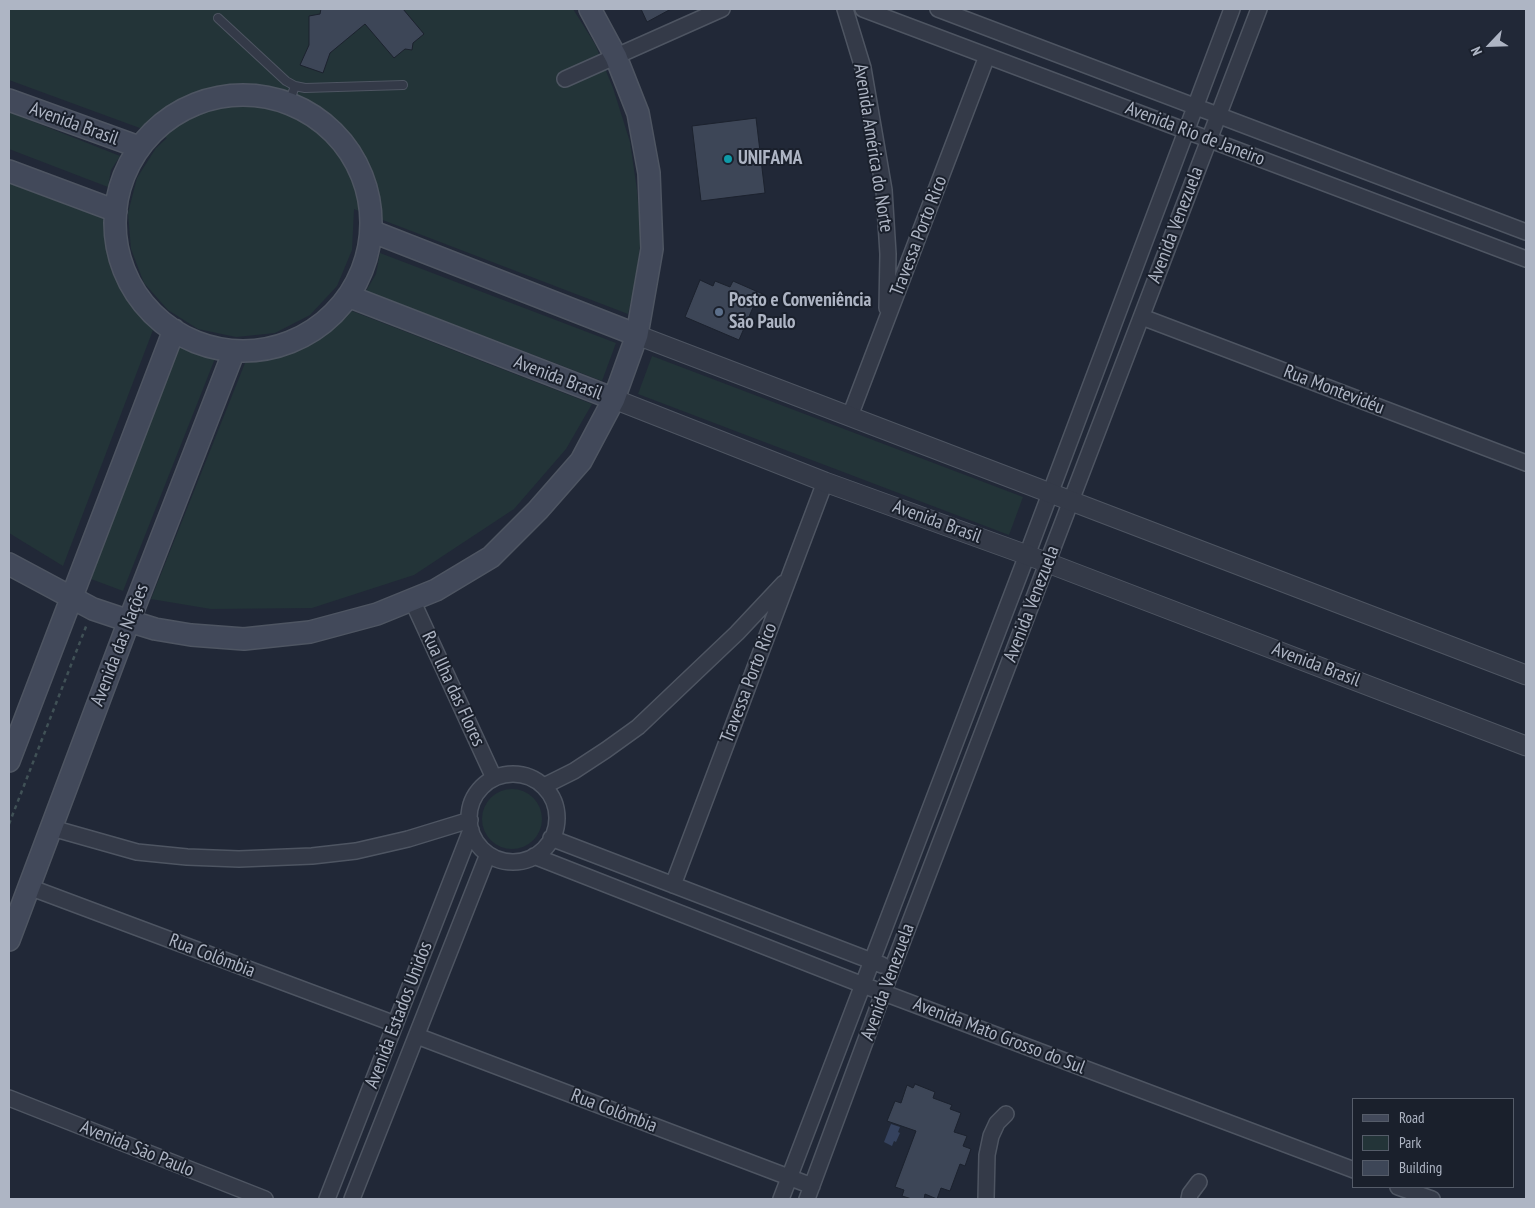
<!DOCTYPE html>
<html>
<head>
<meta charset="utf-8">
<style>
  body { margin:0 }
  #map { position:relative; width:1535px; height:1208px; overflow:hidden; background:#212837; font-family:"PT Sans Narrow",sans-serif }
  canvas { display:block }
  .frame { position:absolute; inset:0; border:10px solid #aeb5c4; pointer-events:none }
  .legend { position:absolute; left:1352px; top:1098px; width:162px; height:90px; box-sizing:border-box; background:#1a202c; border:1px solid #555c69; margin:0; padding:6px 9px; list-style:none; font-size:15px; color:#aeb5c4 }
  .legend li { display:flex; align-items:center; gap:10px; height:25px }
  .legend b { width:25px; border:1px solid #555c69 }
  .north { position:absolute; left:1465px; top:20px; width:50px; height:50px; -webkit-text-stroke:4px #1a202c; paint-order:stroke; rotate:246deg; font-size:14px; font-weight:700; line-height:20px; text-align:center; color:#aeb5c4 }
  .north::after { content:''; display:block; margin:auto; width:18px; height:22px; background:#aeb5c4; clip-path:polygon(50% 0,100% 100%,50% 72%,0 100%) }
</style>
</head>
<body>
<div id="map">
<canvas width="1535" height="1208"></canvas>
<div class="frame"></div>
<ul class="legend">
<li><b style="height:6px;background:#42495a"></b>Road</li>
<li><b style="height:14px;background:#233438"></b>Park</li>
<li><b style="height:14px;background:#3d4657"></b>Building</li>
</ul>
<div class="north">N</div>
</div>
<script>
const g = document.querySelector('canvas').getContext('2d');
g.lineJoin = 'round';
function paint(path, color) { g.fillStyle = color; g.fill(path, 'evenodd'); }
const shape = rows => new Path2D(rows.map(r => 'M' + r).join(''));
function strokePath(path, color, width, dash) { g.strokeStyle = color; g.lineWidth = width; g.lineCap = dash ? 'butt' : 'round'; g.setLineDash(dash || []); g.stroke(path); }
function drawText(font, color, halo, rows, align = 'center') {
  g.font = font + ' "PT Sans Narrow",sans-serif'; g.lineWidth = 4; g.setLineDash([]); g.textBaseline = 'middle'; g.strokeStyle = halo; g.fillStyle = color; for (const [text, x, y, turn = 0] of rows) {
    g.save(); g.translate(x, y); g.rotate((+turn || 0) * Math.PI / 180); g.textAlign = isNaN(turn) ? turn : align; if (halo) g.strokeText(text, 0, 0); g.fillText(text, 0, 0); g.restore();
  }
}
paint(shape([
  [9,9,573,9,595,44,613,88,630,142,637,190,641,239,634,289,628,314,354,209,352,250,337,286,310,315,275,333,236,337,198,329,168,310,144,283,131,249,128,213,137,178,156,148,167,138,9,80],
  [9,112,120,156,111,170,108,187,9,149],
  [9,183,104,219,106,240,112,272,125,295,153,330,63,566,9,533],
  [380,253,616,343,602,381,366,291,376,274],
  [352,311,592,404,566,449,514,509,414,575,312,608,211,609,151,599,247,358,274,356,296,348,323,333],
  [179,341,199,352,216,356,123,591,91,579],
  [652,356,1023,497,1009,535,638,394],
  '482 819a30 30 0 1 1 60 0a30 30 0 1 1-60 0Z'
]), '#233438');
paint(shape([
  [891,1124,900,1127,898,1132,900,1133,896,1142,894,1141,892,1146,884,1142]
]), '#35425e');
const building = shape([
  [321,9,403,9,424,34,413,43,412,50,405,49,394,58,365,24,330,53,323,73,300,65,309,45,309,16,320,14,321,9],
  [641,9,671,9,647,22,641,9],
  [756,118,765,193,701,201,692,126,756,118],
  [700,280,713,286,715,281,730,287,733,281,765,295,759,307,754,305,739,340,685,317,700,280],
  [915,1084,935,1092,933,1098,952,1105,950,1109,961,1113,954,1132,967,1136,963,1146,971,1149,965,1166,960,1164,950,1191,941,1188,937,1199,925,1194,924,1199,912,1199,902,1196,904,1190,895,1187,916,1131,887,1121,895,1101,901,1103,907,1085,913,1088,915,1084]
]);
paint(building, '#3d4657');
strokePath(building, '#1c222e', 1);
const service = shape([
  [218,18,286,81,295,86,305,88,403,85],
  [289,103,295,86]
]);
const minor = shape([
  [845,9,863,68,884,190,888,254,887,308],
  [863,9,1526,259],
  [938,9,1526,232],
  [565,79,722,9],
  [1142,317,1526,463],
  [850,416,987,56],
  [412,600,494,778],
  '469 818a44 44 0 1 1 88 0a44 44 0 1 1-88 0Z',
  [544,786,574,771,606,750,638,727,737,633,784,583],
  [52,828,137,852,187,857,239,859,312,856,356,851,408,839,470,820],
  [551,838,882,965],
  [534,856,863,985,1354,1170],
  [673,885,825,482],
  [29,887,395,1024],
  [417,1036,812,1186],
  [9,1098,265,1199],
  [1398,1187,1432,1199],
  [327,1199,471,830],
  [352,1199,488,854],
  [781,1199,1027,555,1232,9],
  [807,1199,892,969,1259,9],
  [986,1199,987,1155,991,1136,997,1123,1006,1114],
  [1189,1199,1190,1194,1199,1182]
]);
const tertiary = shape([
  [637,335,1526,675],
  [614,399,825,482,1027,555,1526,746]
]);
const secondary = shape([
  '115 223a128 128 0 1 1 256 0a128 128 0 1 1-256 0Z',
  [9,100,139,147],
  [9,171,116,211],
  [371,231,637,335],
  [348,296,614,399],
  [9,564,93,609,129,621,155,629,191,635,244,639,310,632,377,614,436,590,491,557,538,510,581,461,614,399,637,335,652,249,649,173,638,113,616,57,590,9],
  [9,761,174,330],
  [9,940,129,621,234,351]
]);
strokePath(service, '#4e5562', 10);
strokePath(minor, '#4e5562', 18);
strokePath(tertiary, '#4e5562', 21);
strokePath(secondary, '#4e5562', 24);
strokePath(shape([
  [9,824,87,624]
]), '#405156', 2.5, [4, 4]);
strokePath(service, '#343a48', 8);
strokePath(minor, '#343a48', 15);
strokePath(tertiary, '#343a48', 19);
strokePath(secondary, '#42495a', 21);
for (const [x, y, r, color] of [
  [728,159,5,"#0f9aa8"],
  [719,312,5,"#5c6f8a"]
]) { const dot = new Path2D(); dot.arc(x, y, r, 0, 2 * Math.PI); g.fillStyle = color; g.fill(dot); strokePath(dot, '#1a202c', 2); }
drawText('19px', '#aeb5c4', '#1a202c', [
  ["Avenida Brasil",74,124,20],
  ["Avenida Rio de Janeiro",1195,134,21],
  ["Avenida América do Norte",873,148,81],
  ["Avenida Venezuela",1176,225,-69],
  ["Travessa Porto Rico",919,236,-69],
  ["Avenida Brasil",558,378,21],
  ["Rua Montevidéu",1334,390,21],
  ["Avenida Brasil",937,522,20],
  ["Avenida Venezuela",1032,604,-69],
  ["Avenida das Nações",120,645,-69],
  ["Avenida Brasil",1316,665,21],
  ["Travessa Porto Rico",749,683,-69],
  ["Rua llha das Flores",453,689,65],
  ["Rua Colômbia",212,956,21],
  ["Avenida Venezuela",888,982,-70],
  ["Avenida Estados Unidos",399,1015,-69],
  ["Avenida Mato Grosso do Sul",999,1036,21],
  ["Rua Colômbia",614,1111,21],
  ["Avenida São Paulo",137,1149,22]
]);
drawText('bold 19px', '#aeb5c4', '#1a202c', [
  ["UNIFAMA",738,159],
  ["Posto e Conveniência",729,301],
  ["São Paulo",729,323]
], 'left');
</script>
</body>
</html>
